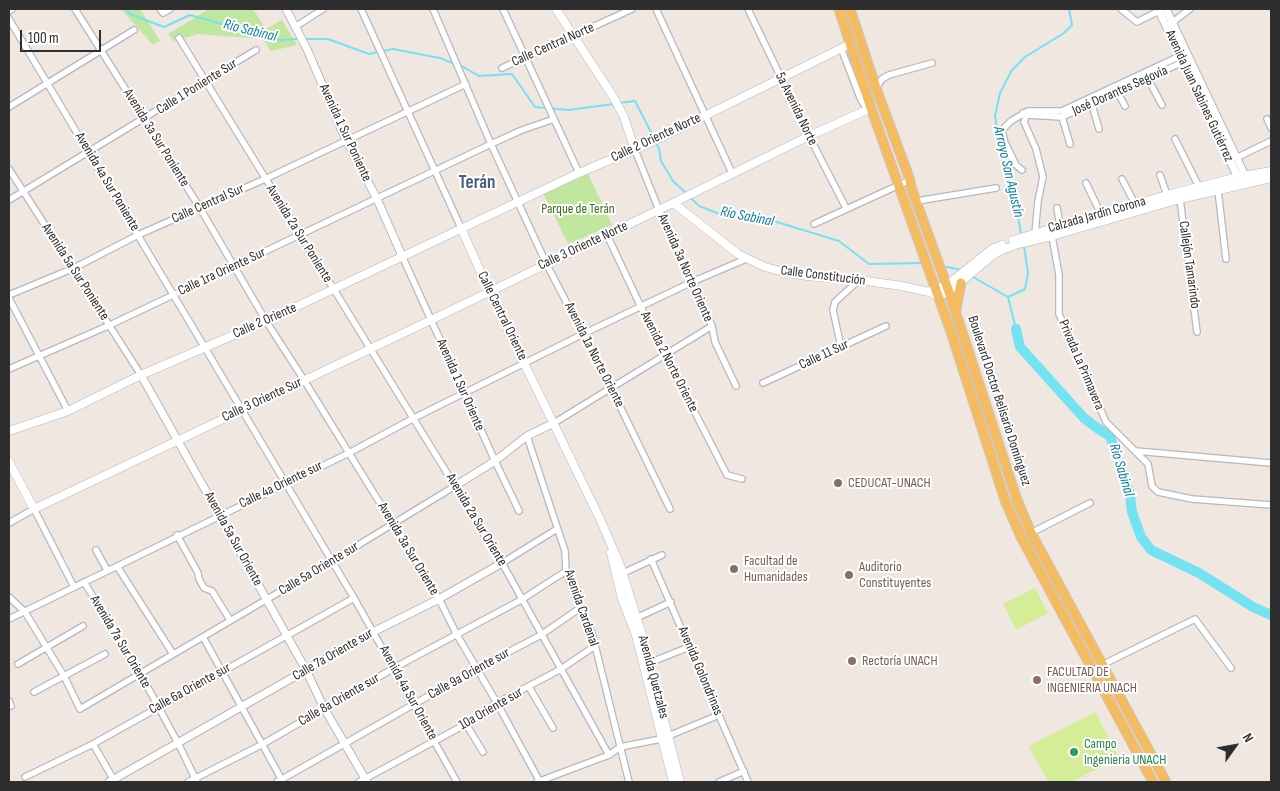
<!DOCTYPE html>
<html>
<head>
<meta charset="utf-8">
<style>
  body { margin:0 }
  #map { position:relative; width:1280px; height:791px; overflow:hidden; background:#efe7e0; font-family:"Sofia Sans Condensed",sans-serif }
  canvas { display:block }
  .frame { position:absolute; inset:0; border:10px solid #2e2e2e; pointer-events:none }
  .north { position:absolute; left:1210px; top:721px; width:50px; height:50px; -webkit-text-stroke:4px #fff; paint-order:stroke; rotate:58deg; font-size:14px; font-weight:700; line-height:20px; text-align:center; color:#2e2e2e }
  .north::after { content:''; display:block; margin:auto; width:18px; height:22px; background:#2e2e2e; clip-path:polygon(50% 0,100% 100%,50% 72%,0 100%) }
  .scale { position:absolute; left:20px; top:30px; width:81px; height:22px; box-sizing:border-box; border:2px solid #2e2e2e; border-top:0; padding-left:6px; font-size:15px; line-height:18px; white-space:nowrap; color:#2e2e2e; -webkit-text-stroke:4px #fff; paint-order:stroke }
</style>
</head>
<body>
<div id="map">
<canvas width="1280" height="791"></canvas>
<div class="frame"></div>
<div class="north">N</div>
<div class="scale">100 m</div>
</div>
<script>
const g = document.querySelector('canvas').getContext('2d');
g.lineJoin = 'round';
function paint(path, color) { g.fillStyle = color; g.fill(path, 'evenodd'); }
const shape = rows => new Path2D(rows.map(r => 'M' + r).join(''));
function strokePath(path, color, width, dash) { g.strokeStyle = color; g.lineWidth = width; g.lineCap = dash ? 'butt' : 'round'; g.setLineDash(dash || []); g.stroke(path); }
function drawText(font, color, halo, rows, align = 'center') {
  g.font = font + ' "Sofia Sans Condensed",sans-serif'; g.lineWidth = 4; g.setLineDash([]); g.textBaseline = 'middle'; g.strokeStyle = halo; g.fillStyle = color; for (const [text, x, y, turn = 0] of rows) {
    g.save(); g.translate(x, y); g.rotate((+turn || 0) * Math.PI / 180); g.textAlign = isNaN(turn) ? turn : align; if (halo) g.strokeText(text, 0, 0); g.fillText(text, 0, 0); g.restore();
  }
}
paint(shape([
  [121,9,140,9,160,41,153,45],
  [209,9,253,9,266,29,282,20,297,45,271,51,263,39,198,34,173,41,168,34],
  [588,174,612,225,568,244,543,193]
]), '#c1e69d');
paint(shape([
  [1035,588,1048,613,1016,630,1003,604],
  [1095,712,1119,758,1071,782,1048,782,1029,746]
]), '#d6ed98');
strokePath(shape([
  [126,9,130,14,164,27,190,15,280,40,300,39],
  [305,39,328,39,369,54,393,49,440,58,455,64],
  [460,65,479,76,512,74,535,107,568,110,614,104],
  [619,103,635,101,654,138],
  [656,143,659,149,661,161,673,181,686,193],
  [689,196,699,206,720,214,757,216,839,241,869,264,923,263],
  [1021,234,1012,180,998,135,995,116,1000,93,1012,70,1025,57,1064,33,1072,25,1069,9],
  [942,266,962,270],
  [973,277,1008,297,1016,329],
  [1008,297,1025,289,1028,273,1024,246]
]), '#73e3f2', 2);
strokePath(shape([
  [1016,329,1020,347,1084,418,1097,428,1110,436,1130,495,1132,512,1141,537,1151,550,1199,573,1253,607,1271,615]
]), '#73e3f2', 10);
const minor = shape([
  [75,9,200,208,266,321,304,380,439,599,457,635,497,703,540,782],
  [160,9,163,13,170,9],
  [361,9,462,230],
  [433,9,491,144,546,263,611,388,670,509],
  [503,9,579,173],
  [656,9,732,173],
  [748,9,809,136,846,208],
  [1121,9,1137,22,1159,11],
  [9,11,12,9],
  [9,19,354,598,457,782],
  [1170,24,1190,9],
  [295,27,323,9],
  [841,48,861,100,865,106,871,108],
  [502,68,632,9],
  [1148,79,1162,105],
  [876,88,882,79,889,75,932,63],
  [1118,93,1125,106],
  [1092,105,1099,129],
  [9,107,134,30],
  [1023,113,1026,115,1062,117,1183,62],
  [1027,113,1024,122,1036,149,1043,177,1038,201,1035,234],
  [1062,117,1070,144],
  [1267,119,1271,128],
  [1175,139,1199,187],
  [635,150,659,210,712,326,715,342,736,386],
  [1236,158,1271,141],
  [9,169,141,375],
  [1022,170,1016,165,1005,143,1002,130,1011,121,1028,111,1062,111,1180,56],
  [1160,175,1167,195],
  [1122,179,1135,204],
  [1086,183,1101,214],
  [1218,190,1226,259],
  [1180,199,1197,332],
  [9,200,256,50],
  [917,201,996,188],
  [1057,208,1060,225],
  [814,224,910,180],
  [607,235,641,307,727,475,742,479],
  [1052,236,1059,275,1059,314,1106,422,1148,464,1152,486,1158,492,1192,499,1271,505],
  [403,258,495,461,519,511],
  [9,295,74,268,138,235,265,179,466,84],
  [9,298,68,411],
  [841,347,833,310,835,302,859,280],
  [9,369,110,325,491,144,522,130,554,119],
  [763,383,886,326],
  [554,423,712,326],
  [527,436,565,551,566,571,580,608,592,633,629,782],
  [1136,451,1271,463],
  [9,523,34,509,74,587],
  [557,529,502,563,609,755],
  [1031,533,1090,503],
  [177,535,198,573,199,579,204,588,212,591,230,620],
  [96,550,107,570],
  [651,559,748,782],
  [117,566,173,654],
  [619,575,662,555],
  [84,582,140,673,178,743,197,782],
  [9,597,25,612,64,676,80,709,332,561,455,486,179,38],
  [9,619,349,453,414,418,583,334,692,282,746,259],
  [634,619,671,602],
  [203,637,283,782],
  [649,663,689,647],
  [18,664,83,626],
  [1102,665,1195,619,1231,668],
  [529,687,553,728],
  [34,692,105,654],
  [9,701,11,706],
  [466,724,483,752],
  [93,744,115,782],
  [25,777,93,744,354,598],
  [188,782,263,744,394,668,521,600,566,571],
  [277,782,476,669,541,635,580,608],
  [359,782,466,724,497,703,561,669,595,646],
  [537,782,609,755,620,747,661,739,719,715],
  [719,782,744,771]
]);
const tertiary = shape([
  [286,9,307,49,346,140,377,199,403,258],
  [1158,9,1239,180],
  [1166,9,1248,182],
  [141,375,306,670,324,708,367,782],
  [109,782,373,632,439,599,502,563,455,486,495,461,527,436,554,423]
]);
const secondary = shape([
  [556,9,614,98,624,117,635,150],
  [676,205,738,254,765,267,784,272,807,276,859,280,902,286,929,292,938,296,949,292,993,255,1002,250,1018,244,1052,236,1180,199,1271,178],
  [462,230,489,291,600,519,620,565,642,635,680,782],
  [1013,240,1167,195,1238,177,1271,171],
  [930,291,947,285,992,249,1002,245],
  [9,431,68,411,141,375,266,321,579,173,650,143,850,44],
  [9,462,34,509,431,320,673,203,809,136,871,108],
  [611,553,622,599,636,635,673,782]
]);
const primary = shape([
  [839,9,871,108,952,335,1005,500,1021,537,1153,782],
  [850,9,876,88,910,180,911,187,949,292,1017,500,1031,533,1166,782],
  [956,310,961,283]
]);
strokePath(minor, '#b4b8c1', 8);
strokePath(tertiary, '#b4b8c1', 9);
strokePath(secondary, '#b4b8c1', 9);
strokePath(primary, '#c9c9c9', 11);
strokePath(minor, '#fff', 5.5);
strokePath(tertiary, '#fff', 7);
strokePath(secondary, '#fff', 8);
strokePath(primary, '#f4bb61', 9);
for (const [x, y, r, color] of [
  [838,483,5,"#8d6e63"],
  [734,569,5,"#8d6e63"],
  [849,575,5,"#8d6e63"],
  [852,661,5,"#8d6e63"],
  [1037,680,5,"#8d6e63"],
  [1074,752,5,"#2e9e5b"]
]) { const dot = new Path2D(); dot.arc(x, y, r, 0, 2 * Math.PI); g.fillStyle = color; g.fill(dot); strokePath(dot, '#fff', 2); }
drawText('14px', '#2e2e2e', '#fff', [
  ["Calle Central Norte",553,45,-24],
  ["Calle 1 Poniente Sur",197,87,-32],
  ["José Dorantes Segovia",1120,91,-24],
  ["Avenida Juan Sabines Gutiérrez",1199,96,65],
  ["5a Avenida Norte",796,109,64],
  ["Avenida 1 Sur Poniente",345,133,65],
  ["Avenida 3a Sur Poniente",156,138,58],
  ["Calle 2 Oriente Norte",656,138,-25],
  ["Avenida 4a Sur Poniente",107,182,59],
  ["Calle Central Sur",208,204,-24],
  ["Calzada Jardín Corona",1097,215,-16],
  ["Avenida 2a Sur Poniente",299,234,58],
  ["Calle 3 Oriente Norte",583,246,-25],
  ["Callejón Tamarindo",1189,265,82],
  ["Avenida 3a Norte Oriente",685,268,66],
  ["Avenida 5a Sur Poniente",75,272,57],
  ["Calle 1ra Oriente Sur",222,272,-25],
  ["Calle Constitución",823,276,7],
  ["Calle Central Oriente",502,316,64],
  ["Calle 2 Oriente",265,321,-24],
  ["Avenida 1a Norte Oriente",594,355,63],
  ["Calle 11 Sur",824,355,-25],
  ["Avenida 2 Norte Oriente",669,362,63],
  ["Privada La Primavera",1081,365,67],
  ["Avenida 1 Sur Oriente",460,385,66],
  ["Calle 3 Oriente Sur",262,400,-25],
  ["Boulevard Doctor Belisario Domínguez",999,401,72],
  ["Calle 4a Oriente sur",281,485,-26],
  ["Avenida 2a Sur Oriente",476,520,59],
  ["Avenida 5a Sur Oriente",233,539,61],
  ["Avenida 3a Sur Oriente",408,549,59],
  ["Calle 5a Oriente sur",319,569,-31],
  ["Avenida Cardenal",581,608,71],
  ["Avenida 7a Sur Oriente",120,642,59],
  ["Calle 7a Oriente sur",333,655,-30],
  ["Avenida Golondrinas",700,671,67],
  ["Calle 9a Oriente sur",469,674,-29],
  ["Avenida Quetzales",653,677,75],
  ["Calle 6a Oriente sur",190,689,-29],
  ["Avenida 4a Sur Oriente",408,693,61],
  ["Calle 8a Oriente sur",339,700,-30],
  ["10a Oriente sur",491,709,-30]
]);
drawText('14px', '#386f1a', '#fff', [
  ["Parque de Terán",578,209]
]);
drawText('14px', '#785e54', '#fff', [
  ["CEDUCAT-UNACH",848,483],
  ["Facultad de",744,561],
  ["Humanidades",744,577],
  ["Auditorio",859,567],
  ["Constituyentes",859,583],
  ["Rectoría UNACH",862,661],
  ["FACULTAD DE",1047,672],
  ["INGENIERIA UNACH",1047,688]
], 'left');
drawText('14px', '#27864d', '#fff', [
  ["Campo",1084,744],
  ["Ingenieria UNACH",1084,760]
], 'left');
drawText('italic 15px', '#0b819d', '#fff', [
  ["Río Sabinal",250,31,14],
  ["Arroyo San Agustín",1008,172,77],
  ["Río Sabinal",747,217,11],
  ["Río Sabinal",1121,470,73]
]);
drawText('bold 19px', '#4c5d80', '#fff', [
  ["Terán",477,183]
]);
</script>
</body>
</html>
